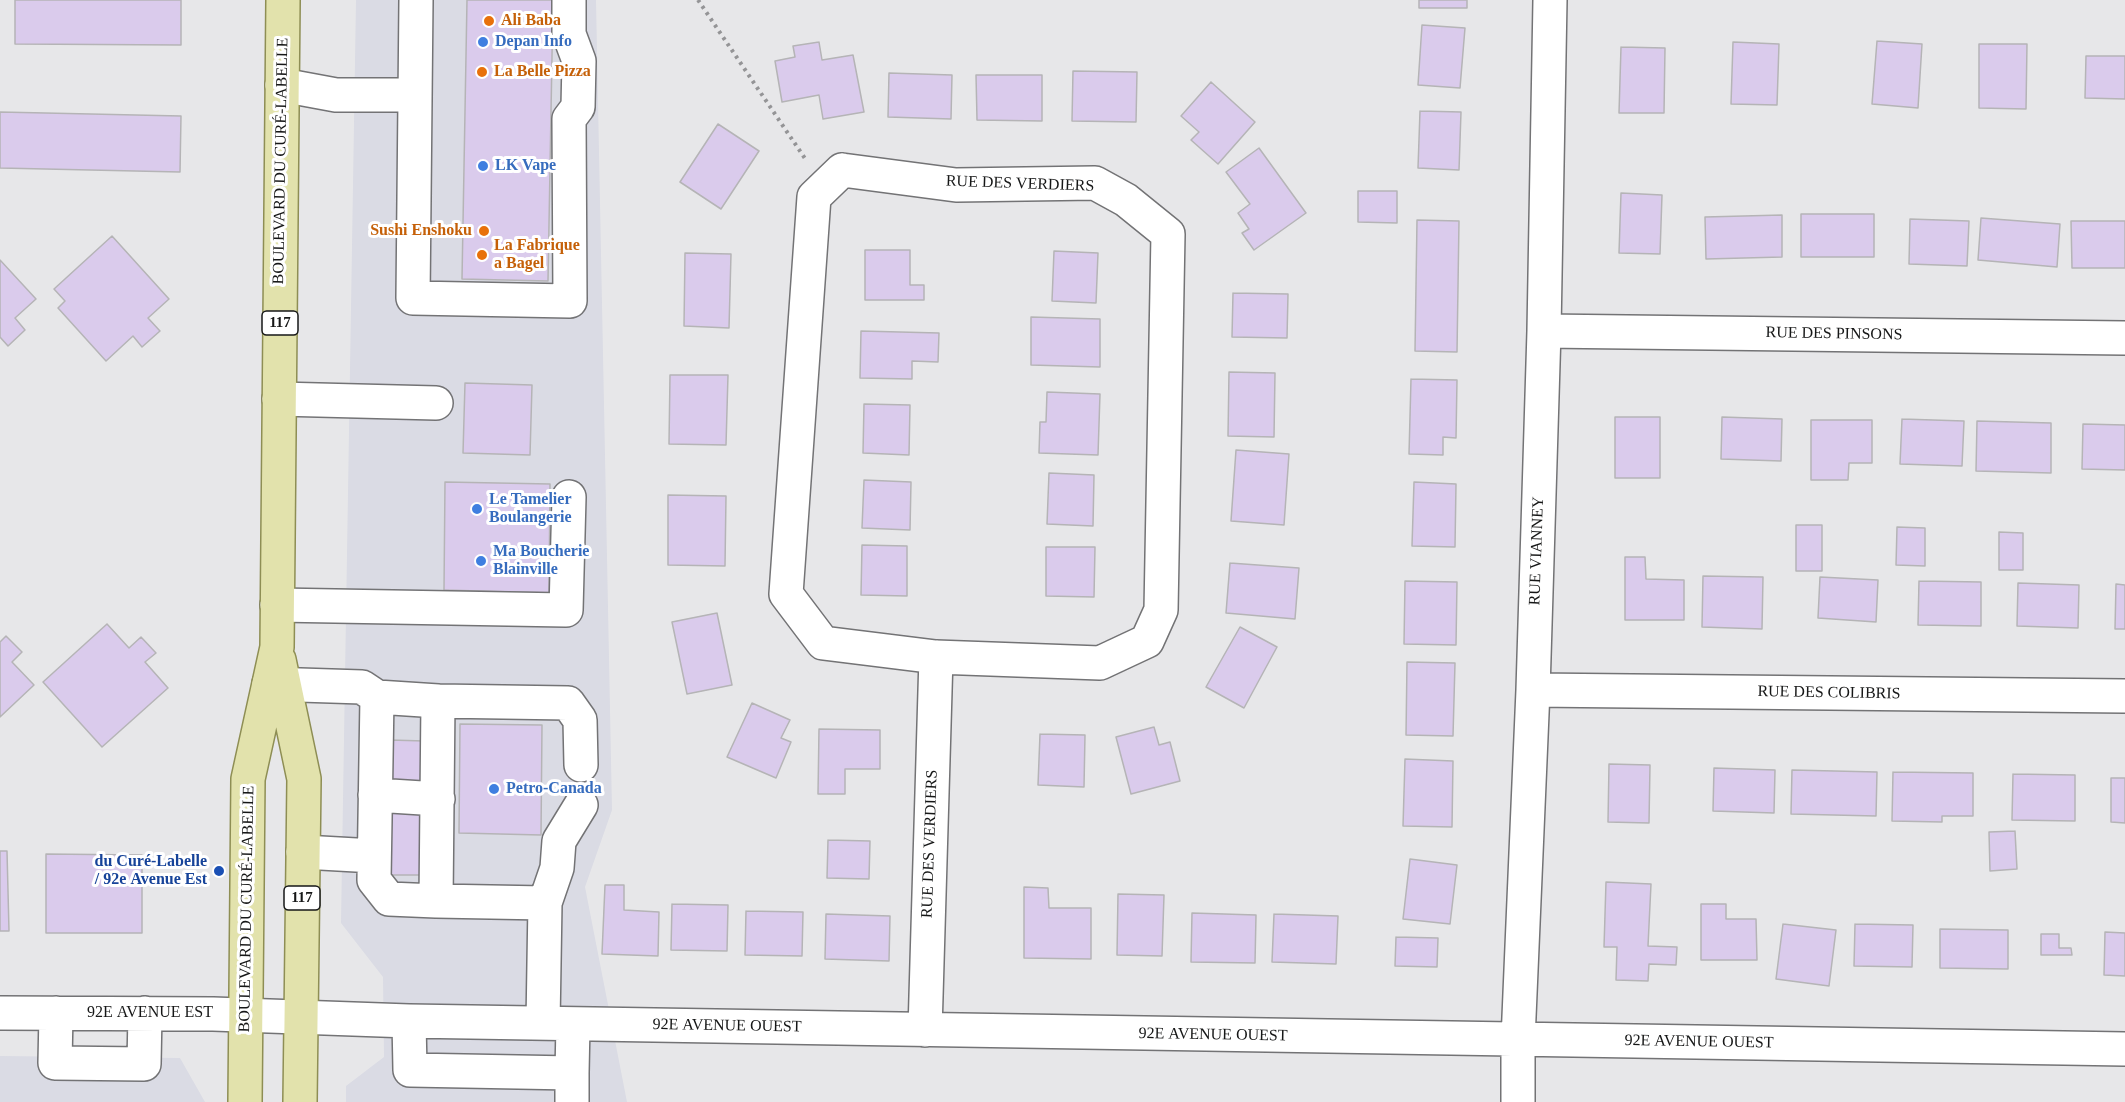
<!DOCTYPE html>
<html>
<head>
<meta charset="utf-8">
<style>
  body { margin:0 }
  canvas { display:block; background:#e7e7e9 }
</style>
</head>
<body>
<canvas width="2125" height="1102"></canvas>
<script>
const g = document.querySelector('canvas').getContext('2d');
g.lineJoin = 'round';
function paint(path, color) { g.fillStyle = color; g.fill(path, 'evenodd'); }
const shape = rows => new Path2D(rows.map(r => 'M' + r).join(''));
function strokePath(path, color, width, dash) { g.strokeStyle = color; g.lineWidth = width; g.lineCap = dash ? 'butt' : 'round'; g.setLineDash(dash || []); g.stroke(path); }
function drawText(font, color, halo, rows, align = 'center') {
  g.font = font + ' Georgia,serif'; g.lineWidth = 6; g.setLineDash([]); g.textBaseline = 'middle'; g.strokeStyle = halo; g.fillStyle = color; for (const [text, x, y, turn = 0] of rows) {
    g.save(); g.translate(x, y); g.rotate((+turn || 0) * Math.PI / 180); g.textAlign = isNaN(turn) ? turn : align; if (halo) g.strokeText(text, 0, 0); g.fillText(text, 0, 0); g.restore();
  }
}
paint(shape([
  [356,0,596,0,612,810,585,887,627,1102,346,1102,346,1086,384,1057,383,977,341,923],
  [0,1056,180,1058,205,1102,0,1102]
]), '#dadbe4');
const building = shape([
  [15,0,181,0,181,45,15,44,15,0],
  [467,0,553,0,548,281,462,279,467,0],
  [1419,0,1467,0,1467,8,1419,8,1419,0],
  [1422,25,1465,28,1460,88,1418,85,1422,25],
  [1877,41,1922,44,1918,108,1872,104,1877,41],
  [819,42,822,60,853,55,864,112,823,119,819,95,782,102,775,61,795,57,793,46,819,42],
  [1733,42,1779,44,1777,105,1731,104,1733,42],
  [1979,44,2027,44,2026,109,1979,108,1979,44],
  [1621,47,1665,48,1664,113,1619,113,1621,47],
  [2086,56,2125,56,2125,99,2085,98,2086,56],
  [1073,71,1137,72,1136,122,1072,121,1073,71],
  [889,73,952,75,951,119,888,117,889,73],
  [976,75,1042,75,1042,121,977,120,976,75],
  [1211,82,1255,122,1218,164,1191,140,1199,132,1181,116,1211,82],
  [1420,111,1461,112,1459,170,1418,168,1420,111],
  [0,112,181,116,180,172,0,168,0,112],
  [718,124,759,151,721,209,680,182,718,124],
  [1259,148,1306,213,1254,250,1242,233,1249,229,1238,213,1250,204,1226,172,1259,148],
  [1358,191,1397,191,1397,223,1358,222,1358,191],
  [1621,193,1662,195,1660,254,1619,253,1621,193],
  [1801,214,1874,214,1874,257,1801,257,1801,214],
  [1782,215,1782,257,1706,259,1705,217,1782,215],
  [1981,218,2060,224,2057,267,1978,260,1981,218],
  [1910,219,1969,221,1967,266,1909,264,1910,219],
  [1417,220,1459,221,1457,352,1415,351,1417,220],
  [2071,221,2125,221,2125,268,2072,268,2071,221],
  [112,236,169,299,148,318,160,331,142,347,133,336,106,361,58,308,65,301,54,289,112,236],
  [865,250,910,250,910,285,924,285,924,300,865,300,865,250],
  [1054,251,1098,253,1096,303,1052,301,1054,251],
  [685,253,731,254,729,328,684,326,685,253],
  [0,260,36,299,15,318,25,330,8,346,0,337,0,260],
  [1233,293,1288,294,1287,338,1232,337,1233,293],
  [1031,317,1100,319,1100,367,1031,365,1031,317],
  [861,331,939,333,938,362,912,361,912,379,860,378,861,331],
  [1229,372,1275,373,1274,437,1228,436,1229,372],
  [670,375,728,375,726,445,669,444,670,375],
  [1411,379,1457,380,1456,438,1443,437,1443,455,1409,454,1411,379],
  [465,383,532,385,530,455,463,453,465,383],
  [1047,392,1100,394,1098,455,1039,453,1040,422,1046,422,1047,392],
  [864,404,910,405,909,455,863,453,864,404],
  [1615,417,1660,417,1660,478,1615,478,1615,417],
  [1722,417,1782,419,1781,461,1721,459,1722,417],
  [1902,419,1964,421,1962,466,1900,464,1902,419],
  [1811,420,1872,420,1872,463,1849,463,1848,480,1811,480,1811,420],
  [1977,421,2051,423,2051,473,1976,471,1977,421],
  [2083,424,2125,425,2125,470,2082,469,2083,424],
  [1236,450,1289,454,1284,525,1231,521,1236,450],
  [1049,473,1094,475,1093,526,1047,524,1049,473],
  [864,480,911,482,910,530,862,528,864,480],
  [445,482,550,484,549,593,444,590,445,482],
  [1414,482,1456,484,1455,547,1412,546,1414,482],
  [668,495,726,496,725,566,668,565,668,495],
  [1796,525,1822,525,1822,571,1796,571,1796,525],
  [1897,527,1925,528,1925,566,1896,565,1897,527],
  [1999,532,2023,533,2023,570,1999,570,1999,532],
  [862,545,907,546,907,596,861,595,862,545],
  [1046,547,1095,547,1094,597,1046,596,1046,547],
  [1625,557,1645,557,1646,579,1684,580,1684,620,1625,620,1625,557],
  [1230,563,1299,568,1295,619,1226,613,1230,563],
  [1703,576,1763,577,1762,629,1702,627,1703,576],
  [1820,577,1878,580,1876,622,1818,618,1820,577],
  [1405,581,1457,582,1456,645,1404,644,1405,581],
  [1919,581,1981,582,1981,626,1918,625,1919,581],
  [2018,583,2079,585,2078,628,2017,626,2018,583],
  [2116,584,2125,585,2125,629,2115,629,2116,584],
  [717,613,732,685,687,694,672,622,717,613],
  [107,624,129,648,141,637,156,653,145,662,168,688,102,747,43,682,107,624],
  [1240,627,1277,647,1244,708,1206,687,1240,627],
  [6,636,22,652,12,662,34,685,0,717,0,642,6,636],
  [1407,662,1455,663,1453,736,1406,735,1407,662],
  [752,703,790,720,781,738,791,742,776,778,727,757,752,703],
  [460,724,542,725,541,835,459,833,460,724],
  [1154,727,1159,745,1170,742,1180,781,1131,794,1116,737,1154,727],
  [819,729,880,730,880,769,845,769,845,794,818,794,819,729],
  [1040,734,1085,735,1084,787,1038,785,1040,734],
  [390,740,424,741,421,875,387,875,390,740],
  [1405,759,1453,761,1452,827,1403,826,1405,759],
  [1609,764,1650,765,1649,823,1608,822,1609,764],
  [1714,768,1775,770,1774,813,1713,811,1714,768],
  [1792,770,1877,772,1876,816,1791,814,1792,770],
  [1893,772,1973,773,1973,816,1942,816,1942,822,1892,821,1893,772],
  [2013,774,2075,775,2075,821,2012,820,2013,774],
  [2111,778,2125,778,2125,823,2111,822,2111,778],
  [2015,831,2017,869,1990,871,1989,832,2015,831],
  [828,840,870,841,869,879,827,878,828,840],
  [0,851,7,851,9,931,0,931,0,851],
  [46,854,142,855,142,933,46,933,46,854],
  [1410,859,1457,865,1450,924,1403,919,1410,859],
  [1606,882,1651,884,1648,946,1677,947,1676,965,1649,964,1648,981,1616,980,1617,947,1604,947,1606,882],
  [605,885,624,885,624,910,659,912,658,956,602,954,605,885],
  [1024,887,1048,888,1049,908,1091,908,1091,959,1024,958,1024,887],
  [1118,894,1164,895,1162,956,1117,955,1118,894],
  [672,904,728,905,727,951,671,950,672,904],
  [1701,904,1726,904,1726,919,1756,919,1757,960,1701,960,1701,904],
  [746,911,803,912,802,956,745,955,746,911],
  [1192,913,1256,915,1255,963,1191,962,1192,913],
  [826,914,890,916,889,961,825,959,826,914],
  [1274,914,1338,916,1336,964,1272,962,1274,914],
  [1783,924,1836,930,1829,986,1776,979,1783,924],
  [1855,924,1913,925,1912,967,1854,966,1855,924],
  [1940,929,2008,930,2008,969,1940,968,1940,929],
  [2105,932,2125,933,2125,976,2104,975,2105,932],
  [2041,934,2059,934,2059,948,2071,948,2072,955,2041,955,2041,934],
  [1396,937,1438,938,1437,967,1395,966,1396,937]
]);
paint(building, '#dacbec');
strokePath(building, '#b5b4b6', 1.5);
const minor = shape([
  [416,0,413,298,570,301,569,119,578,107,579,61,569,34,569,0],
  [282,85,336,95,415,95],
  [842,170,956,185,1095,183,1126,200,1168,234,1161,610,1147,641,1100,663,936,657,823,643,786,594,814,197,842,170],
  [1544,331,2125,338],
  [279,399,436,403],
  [277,605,566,610,569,497],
  [269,684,362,687,377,697,438,701,436,901,545,903,543,1023],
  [1533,690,2125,696],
  [377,697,374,880,389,899,436,901],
  [438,701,568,703,580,720,581,765],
  [375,795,438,799],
  [303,852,374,856],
  [545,903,557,868,559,841,581,805],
  [0,1013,213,1014,409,1021,2125,1049],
  [56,1013,55,1063,144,1064,145,1013],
  [409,1021,410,1070,572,1073,573,1024],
  [925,1030,936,657],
  [572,1102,572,1073],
  [1518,1102,1518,1040,1533,690,1544,331,1550,0]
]);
const major = shape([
  [279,660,304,779,300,1102],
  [245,1102,248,779,277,647,283,0]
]);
strokePath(minor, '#737375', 36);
strokePath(major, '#8e8e54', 36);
strokePath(shape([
  [698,0,806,160]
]), '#949496', 4, [3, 4.5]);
strokePath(minor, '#fff', 33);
strokePath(major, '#e2e2ac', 33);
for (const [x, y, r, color] of [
  [489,21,6,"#e8710a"],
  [483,42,6,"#3f7fe0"],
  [482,72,6,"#e8710a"],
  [483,166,6,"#3f7fe0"],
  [484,231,6,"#e8710a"],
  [482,255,6,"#e8710a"],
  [477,509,6,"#3f7fe0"],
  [481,561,6,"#3f7fe0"],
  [494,789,6,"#3f7fe0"],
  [219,871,6,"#1a4fb4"]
]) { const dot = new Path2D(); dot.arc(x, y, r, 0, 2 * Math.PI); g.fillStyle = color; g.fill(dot); strokePath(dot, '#fff', 2); }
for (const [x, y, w] of [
  [280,323,36],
  [302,898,36]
]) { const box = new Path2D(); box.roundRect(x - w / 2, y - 12, w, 24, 4.5); g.fillStyle = '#fff'; g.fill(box); strokePath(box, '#161717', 1.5); }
drawText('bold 15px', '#161717', null, [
  ["117",280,323],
  ["117",302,898]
]);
drawText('bold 16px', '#c56008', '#fff', [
  ["Ali Baba",501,21],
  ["La Belle Pizza",494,72],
  ["Sushi Enshoku",472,231,"right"],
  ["La Fabrique",494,246],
  ["a Bagel",494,264]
], 'left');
drawText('bold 16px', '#366cbe', '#fff', [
  ["Depan Info",495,42],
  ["LK Vape",495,166],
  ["Le Tamelier",489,500],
  ["Boulangerie",489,518],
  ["Ma Boucherie",493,552],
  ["Blainville",493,570],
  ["Petro-Canada",506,789]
], 'left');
drawText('16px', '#161717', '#fff', [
  ["BOULEVARD DU CURÉ-LABELLE",281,161,-89],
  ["RUE DES VERDIERS",1020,184,2],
  ["RUE DES PINSONS",1834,334,1],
  ["RUE VIANNEY",1537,551,-88],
  ["RUE DES COLIBRIS",1829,693,1],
  ["RUE DES VERDIERS",930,844,-88],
  ["BOULEVARD DU CURÉ-LABELLE",247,909,-89],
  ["92E AVENUE EST",150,1013],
  ["92E AVENUE OUEST",727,1026,1],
  ["92E AVENUE OUEST",1213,1035,1],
  ["92E AVENUE OUEST",1699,1042,1]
]);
drawText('bold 16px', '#164399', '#fff', [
  ["du Curé-Labelle",207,862],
  ["/ 92e Avenue Est",207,880]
], 'right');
</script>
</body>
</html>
